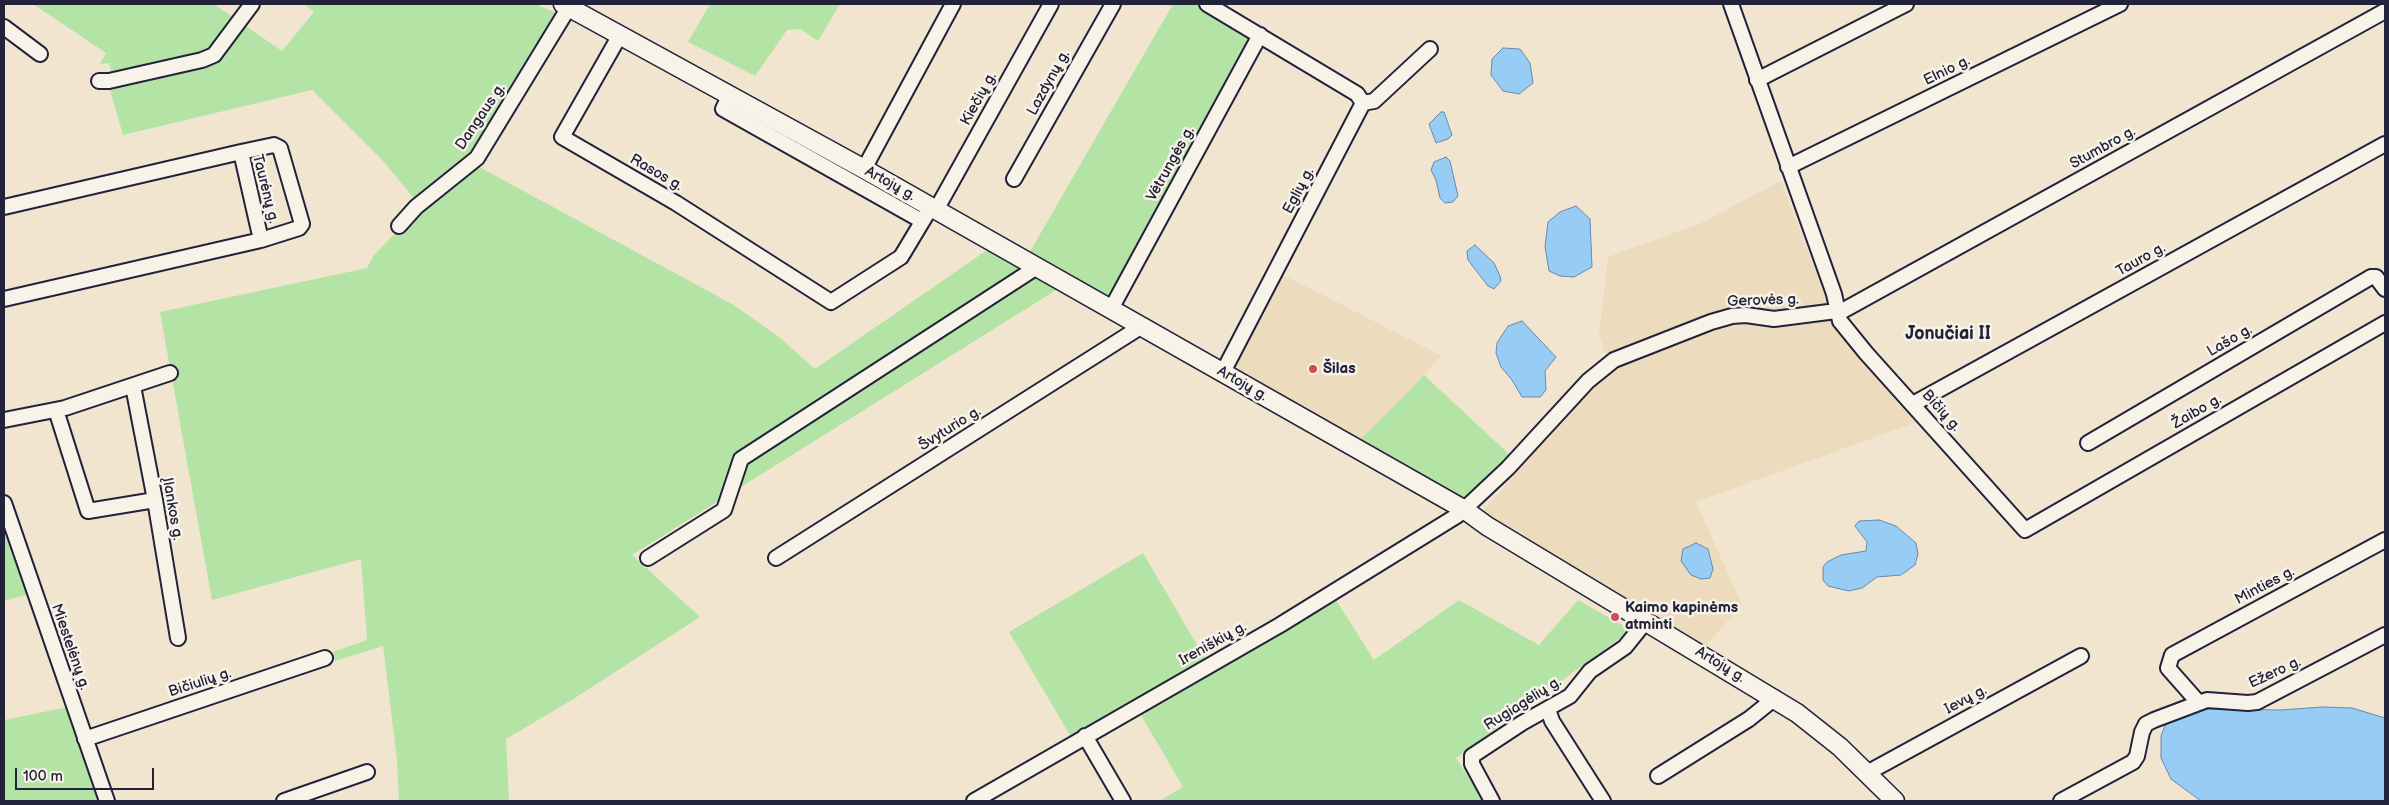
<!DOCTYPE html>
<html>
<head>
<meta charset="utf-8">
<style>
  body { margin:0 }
  #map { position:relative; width:2389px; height:805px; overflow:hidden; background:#f1e5cf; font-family:"Balsamiq Sans",sans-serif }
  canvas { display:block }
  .frame { position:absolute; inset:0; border:5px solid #22223b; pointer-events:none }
  .scale { position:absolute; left:15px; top:768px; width:139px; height:22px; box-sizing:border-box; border:2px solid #22223b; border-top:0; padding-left:6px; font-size:15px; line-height:18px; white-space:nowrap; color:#22223b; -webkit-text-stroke:4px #f7f3e8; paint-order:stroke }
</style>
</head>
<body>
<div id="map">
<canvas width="2389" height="805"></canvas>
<div class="frame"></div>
<div class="scale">100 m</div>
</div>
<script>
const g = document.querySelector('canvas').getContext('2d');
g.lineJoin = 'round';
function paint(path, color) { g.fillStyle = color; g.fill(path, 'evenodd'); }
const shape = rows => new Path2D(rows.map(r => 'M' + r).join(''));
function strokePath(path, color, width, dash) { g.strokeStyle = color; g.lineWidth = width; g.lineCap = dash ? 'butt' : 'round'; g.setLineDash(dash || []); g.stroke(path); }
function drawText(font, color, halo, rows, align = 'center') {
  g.font = font + ' "Balsamiq Sans",sans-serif'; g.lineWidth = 5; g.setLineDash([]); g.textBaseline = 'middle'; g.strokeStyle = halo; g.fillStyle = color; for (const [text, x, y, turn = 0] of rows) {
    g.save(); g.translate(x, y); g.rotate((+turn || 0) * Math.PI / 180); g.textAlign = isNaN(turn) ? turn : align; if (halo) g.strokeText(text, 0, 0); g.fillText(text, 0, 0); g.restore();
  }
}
paint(shape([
  [1781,181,1834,321,1917,422,1696,502,1742,605,1702,650,1481,513,1610,368,1599,335,1608,257,1701,223],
  [1278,272,1442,356,1357,443,1231,368]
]), '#eddbbe');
paint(shape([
  [33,4,214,4,282,51,314,12,304,4,535,4,556,13,470,162,732,304,779,337,815,369,990,248,1061,287,632,555,700,617,575,698,506,739,509,801,399,801,397,760,383,646,335,661,333,652,367,640,361,559,212,600,160,312,367,268,374,255,421,207,385,163,312,90,123,135,109,86,115,85,109,63,100,64,106,53],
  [710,4,840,4,818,41,801,29,787,30,755,76,688,42],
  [1173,4,1195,4,1248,34,1250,43,1109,296,1105,297,1028,255],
  [1424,375,1512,457,1465,503,1357,443],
  [4,522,29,594,4,601],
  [1143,553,1207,662,1073,740,1009,632],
  [1334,597,1374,660,1459,600,1539,645,1578,600,1631,630,1456,758,1484,801,1159,801,1183,787,1138,710],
  [68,707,101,801,4,801,4,720]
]), '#b3e4a5');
const water = shape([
  [1503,48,1520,49,1530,63,1533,83,1519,94,1503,91,1491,75,1492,59,1503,48],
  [1441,112,1444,112,1452,135,1448,139,1436,143,1429,124,1441,112],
  [1446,157,1450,161,1458,196,1453,202,1445,203,1440,198,1436,180,1431,170,1434,162,1446,157],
  [1576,206,1590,219,1592,267,1574,277,1560,276,1549,271,1545,246,1548,222,1560,212,1576,206],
  [1475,245,1494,263,1500,276,1501,281,1494,289,1488,286,1468,260,1467,251,1475,245],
  [1522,321,1556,357,1545,371,1546,390,1540,397,1522,397,1512,380,1501,367,1496,353,1497,343,1508,326,1522,321],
  [1879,520,1896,526,1916,543,1918,554,1915,565,1901,575,1877,577,1862,588,1849,591,1828,586,1823,580,1823,567,1827,562,1841,555,1866,551,1867,542,1855,526,1859,521,1879,520],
  [1696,543,1708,549,1713,569,1710,578,1701,579,1691,575,1681,561,1683,549,1696,543],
  [2322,707,2352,708,2385,718,2385,801,2201,801,2171,779,2161,758,2161,736,2166,723,2197,709,2281,710,2322,707]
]);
paint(water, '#97cdf5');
strokePath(water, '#6889ab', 1);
const minor = shape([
  [1207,4,1357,94,1363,103],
  [1731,4,1834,294,1840,321,1866,353,2025,530,2385,323],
  [4,27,40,54],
  [620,35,562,137,676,203,831,302,901,257,931,207],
  [1757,80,1906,4],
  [99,81,109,81,202,60,214,55,252,4],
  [730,95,723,109,922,221],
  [241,152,274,145,280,148,302,224,299,228,261,240],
  [1788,167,2120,4],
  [864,169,953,4],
  [1014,179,1113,4],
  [4,207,241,152,261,240,4,299],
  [936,210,1051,4],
  [399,226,416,207,477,158,569,7],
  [1111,309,1260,35],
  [1223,372,1363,103,1374,101,1430,49],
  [133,386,155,500,178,638],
  [1913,404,2385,144],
  [56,410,88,511,155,500],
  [4,420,65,408,170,373],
  [2088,443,2371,277,2376,277,2385,289],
  [4,503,107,801],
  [648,558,724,510,741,459,1037,267],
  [776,558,1142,326],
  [2198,702,2168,668,2172,655,2385,540],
  [1548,709,1552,721,1603,801],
  [1085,736,1123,801],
  [85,739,325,658],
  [1867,773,2081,656],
  [1658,776,1749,719,1775,698],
  [284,801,367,772],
  [974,801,1280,625,1458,515,1508,468,1588,381,1614,360,1711,322,1732,316,1746,315,1774,319,1844,310,2385,11],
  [1492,801,1472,764,1472,756,1522,723,1570,696,1590,671,1625,647,1646,621],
  [2061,801,2133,762,2137,756,2142,732,2146,724,2154,720,2207,700,2248,703,2257,702,2385,635]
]);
const major = shape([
  [563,4,864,169,1465,510,1487,526,1797,713,1840,747,1895,801]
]);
strokePath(minor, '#22223b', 18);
strokePath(major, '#22223b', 21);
strokePath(minor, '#f7f3e8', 14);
strokePath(major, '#f7f3e8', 18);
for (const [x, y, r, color] of [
  [1313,369,5,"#d1495b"],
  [1615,617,5,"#d1495b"]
]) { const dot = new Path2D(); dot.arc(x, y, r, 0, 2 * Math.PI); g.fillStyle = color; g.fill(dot); strokePath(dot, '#f7f3e8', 2); }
drawText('15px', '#22223b', '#f7f3e8', [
  ["Elnio g.",1947,71,-26],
  ["Lazdynų g.",1049,83,-61],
  ["Kiečių g.",979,99,-61],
  ["Dangaus g.",481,117,-56],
  ["Stumbro g.",2103,148,-29],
  ["Vėtrungės g.",1171,164,-61],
  ["Rasos g.",656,173,30],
  ["Artojų g.",890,184,29],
  ["Taurėnų g.",265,189,76],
  ["Eglių g.",1299,191,-62],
  ["Tauro g.",2141,260,-29],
  ["Gerovės g.",1763,301,-2],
  ["Lašo g.",2230,341,-30],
  ["Artojų g.",1242,384,30],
  ["Bičių g.",1941,411,48],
  ["Žaibo g.",2197,412,-30],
  ["Švyturio g.",950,429,-32],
  ["Įlankos g.",172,509,80],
  ["Minties g.",2265,586,-28],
  ["Ireniškių g.",1213,644,-29],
  ["Miestelėnų g.",70,647,71],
  ["Artojų g.",1720,665,31],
  ["Ežero g.",2275,673,-25],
  ["Bičiulių g.",200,683,-18],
  ["Ievų g.",1966,700,-28],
  ["Rugiagėlių g.",1523,704,-32]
]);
drawText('bold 15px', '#22223b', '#f7f3e8', [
  ["Šilas",1323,369],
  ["Kaimo kapinėms",1625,608],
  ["atminti",1625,625]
], 'left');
drawText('bold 18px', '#22223b', '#f7f3e8', [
  ["Jonučiai II",1948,334]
]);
</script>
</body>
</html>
